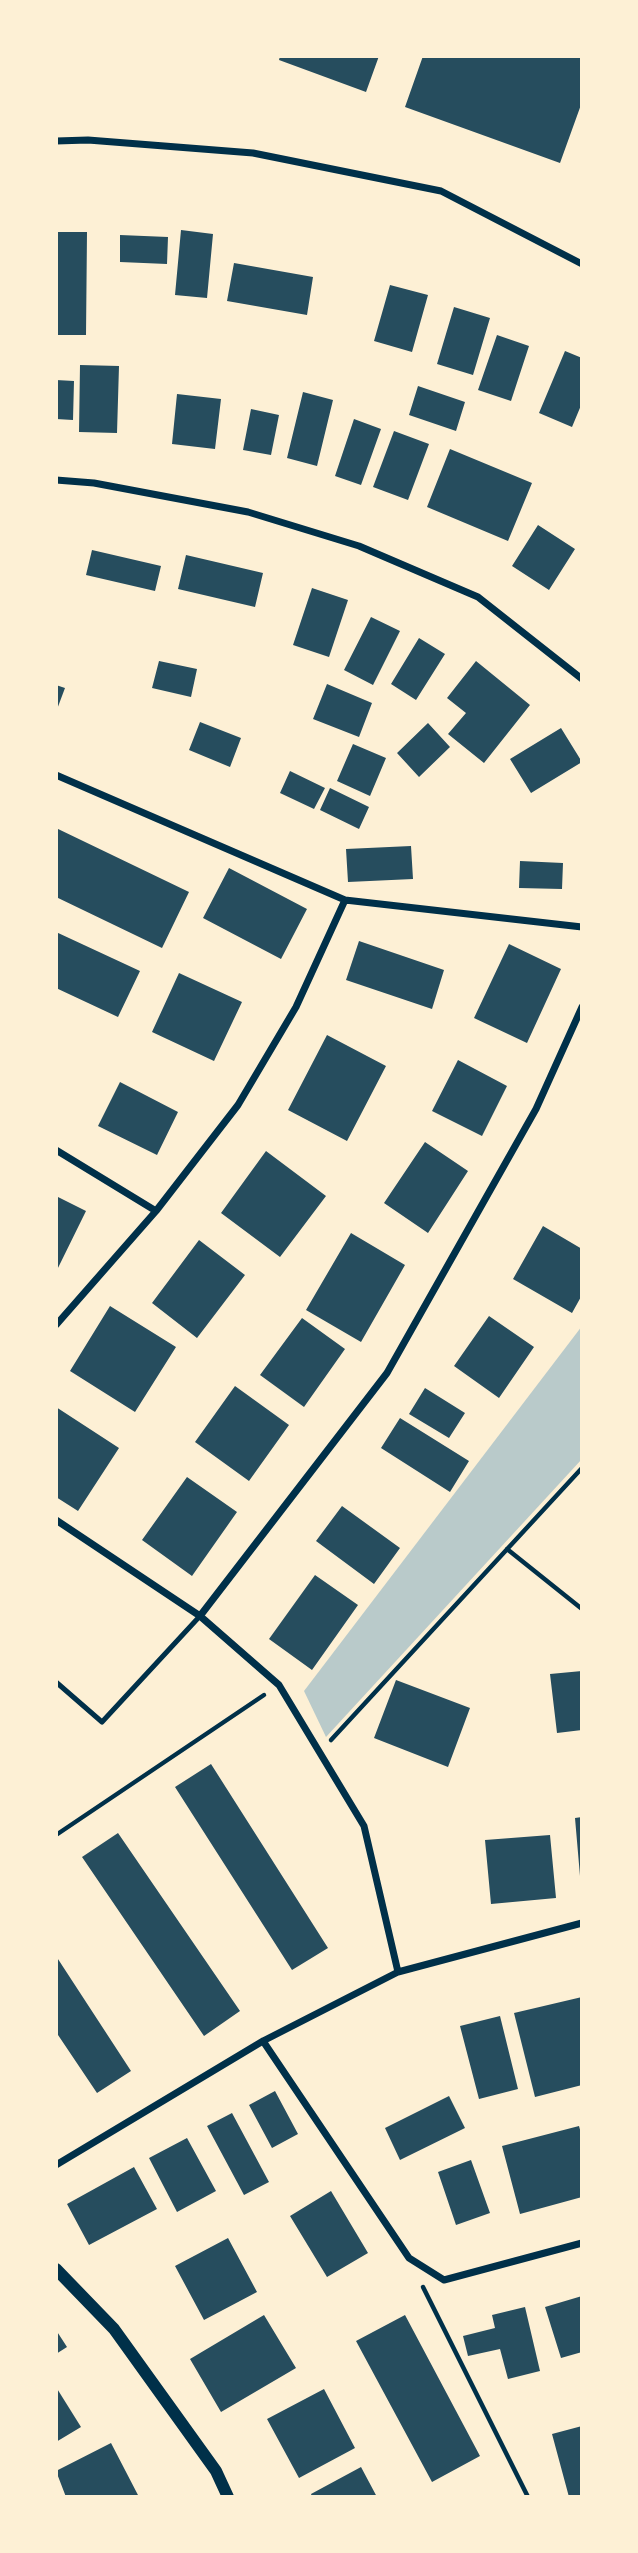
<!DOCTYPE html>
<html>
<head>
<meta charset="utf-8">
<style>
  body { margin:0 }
  #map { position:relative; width:638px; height:2553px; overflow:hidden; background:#fdf0d5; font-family:Lato,sans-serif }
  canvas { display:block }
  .frame { position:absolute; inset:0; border:58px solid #fdf0d5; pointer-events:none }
</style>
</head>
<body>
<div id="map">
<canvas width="638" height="2553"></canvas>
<div class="frame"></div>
</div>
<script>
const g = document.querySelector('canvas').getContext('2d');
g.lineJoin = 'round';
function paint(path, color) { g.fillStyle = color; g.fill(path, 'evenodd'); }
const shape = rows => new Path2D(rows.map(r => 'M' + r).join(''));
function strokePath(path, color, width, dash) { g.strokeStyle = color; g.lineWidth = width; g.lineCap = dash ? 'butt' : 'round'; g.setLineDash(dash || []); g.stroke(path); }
paint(shape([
  [582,1326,582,1459,326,1737,304,1691]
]), '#b9caca');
paint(shape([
  [280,56,379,56,366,92,279,60],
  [423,56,582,56,582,102,560,163,405,107],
  [181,230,213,234,207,298,175,295],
  [56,232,87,232,86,335,56,335],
  [120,235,168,237,167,264,120,262],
  [234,263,313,277,307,315,227,301],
  [390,285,428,295,412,352,374,341],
  [454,307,490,318,473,375,437,364],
  [497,335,529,346,511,401,478,390],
  [565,351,582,358,582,403,572,427,539,413],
  [80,365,119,366,117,433,79,432],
  [56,380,74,381,73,420,56,419],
  [418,386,465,402,456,431,409,415],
  [303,392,333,400,317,466,287,458],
  [177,394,221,399,215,449,172,444],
  [251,409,279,415,271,455,243,450],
  [354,419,381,429,361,485,335,476],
  [394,431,429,444,408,500,373,487],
  [450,449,532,483,508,541,427,507],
  [538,525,575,549,549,590,512,566],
  [92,550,161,566,155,591,86,575],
  [186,555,263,573,255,607,178,589],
  [312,588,348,600,329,657,293,645],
  [371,617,400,631,373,685,344,670],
  [419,638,445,654,416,700,391,684],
  [159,661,197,669,191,697,152,688],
  [476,661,530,705,484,763,448,734,466,713,447,698],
  [327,684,372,703,359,737,313,719],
  [56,685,65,688,56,712],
  [200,722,241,738,230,767,189,750],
  [428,723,450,747,419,777,397,753],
  [561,728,582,762,531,793,510,759],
  [353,744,386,758,370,796,337,781],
  [290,771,325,788,314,809,280,793],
  [330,788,369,807,359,829,320,810],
  [56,828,189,892,162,948,56,897],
  [411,846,413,879,348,882,346,849],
  [520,861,563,863,562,889,519,888],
  [229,868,307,909,281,959,203,918],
  [56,932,140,971,118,1017,56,988],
  [359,941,444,970,432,1009,346,980],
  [509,944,561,969,527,1043,474,1018],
  [179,973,242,1002,214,1061,152,1032],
  [327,1035,386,1066,347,1141,288,1110],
  [458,1060,507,1086,482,1136,432,1111],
  [120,1082,178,1112,157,1155,98,1126],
  [425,1142,468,1171,428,1233,384,1203],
  [266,1151,326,1196,280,1257,221,1213],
  [56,1196,86,1211,56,1272],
  [543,1226,582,1249,582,1295,572,1313,513,1279],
  [351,1233,405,1265,361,1342,306,1310],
  [199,1240,245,1275,197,1338,152,1303],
  [110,1306,176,1347,135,1412,70,1371],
  [489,1316,534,1347,499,1398,454,1366],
  [302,1318,345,1349,304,1407,260,1375],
  [235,1386,289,1425,249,1481,195,1442],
  [425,1388,465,1413,449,1438,409,1414],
  [56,1407,119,1448,78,1511,56,1497],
  [400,1418,469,1461,450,1492,381,1448],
  [187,1477,237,1512,192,1576,142,1540],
  [342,1506,400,1548,374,1584,316,1541],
  [315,1575,358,1605,312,1670,269,1639],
  [582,1671,582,1730,557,1733,550,1674],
  [396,1680,470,1708,448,1767,374,1738],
  [211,1764,328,1948,292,1970,175,1787],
  [582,1817,582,1876,580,1876,575,1818],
  [118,1833,240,2011,204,2036,82,1857],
  [550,1835,556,1898,491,1904,485,1840],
  [56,1956,131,2071,97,2093,56,2032],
  [582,1997,582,2085,535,2097,514,2013],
  [500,2016,518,2089,479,2099,460,2026],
  [275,2091,298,2134,272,2148,249,2105],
  [449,2096,465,2128,400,2160,385,2128],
  [232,2113,269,2182,244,2195,207,2126],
  [579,2126,582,2137,582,2197,520,2214,502,2146],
  [187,2138,216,2191,177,2212,149,2158],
  [471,2160,490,2213,456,2225,438,2172],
  [134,2167,157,2209,89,2245,67,2204],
  [331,2191,368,2253,327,2277,290,2216],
  [228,2238,257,2292,204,2320,175,2266],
  [582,2296,582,2352,561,2358,545,2307],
  [525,2307,540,2371,508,2379,500,2349,468,2356,463,2336,495,2328,492,2315],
  [264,2315,296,2368,221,2412,190,2359],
  [405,2315,480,2456,432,2482,356,2341],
  [56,2330,67,2347,56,2354],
  [56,2387,81,2427,56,2442],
  [324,2389,355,2448,299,2478,267,2419],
  [582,2426,582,2497,569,2497,552,2434],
  [111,2443,139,2497,66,2497,56,2471],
  [361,2467,377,2497,312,2497,311,2494]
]), '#264d5e');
strokePath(shape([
  [507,1549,582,1609],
  [331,1740,582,1468],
  [56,1835,264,1695],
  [423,2287,528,2497]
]), '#003049', 4.5);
strokePath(shape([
  [56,1682,102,1722,200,1616]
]), '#003049', 5);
strokePath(shape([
  [56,141,88,140,253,153,441,191,582,264],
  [56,480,94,483,248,512,359,546,478,597,582,679],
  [56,775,345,900,582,927],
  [56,1150,156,1211],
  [56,1325,156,1211,238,1105,296,1007,345,900],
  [56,1520,200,1616,279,1685,364,1826,398,1972],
  [200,1616,387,1373,536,1109,582,1007],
  [263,2041,409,2258,444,2280,582,2243],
  [56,2165,263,2041,398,1972,582,1923]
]), '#003049', 7);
strokePath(shape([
  [56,2269,114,2329,216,2471,228,2497]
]), '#003049', 12);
</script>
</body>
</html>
